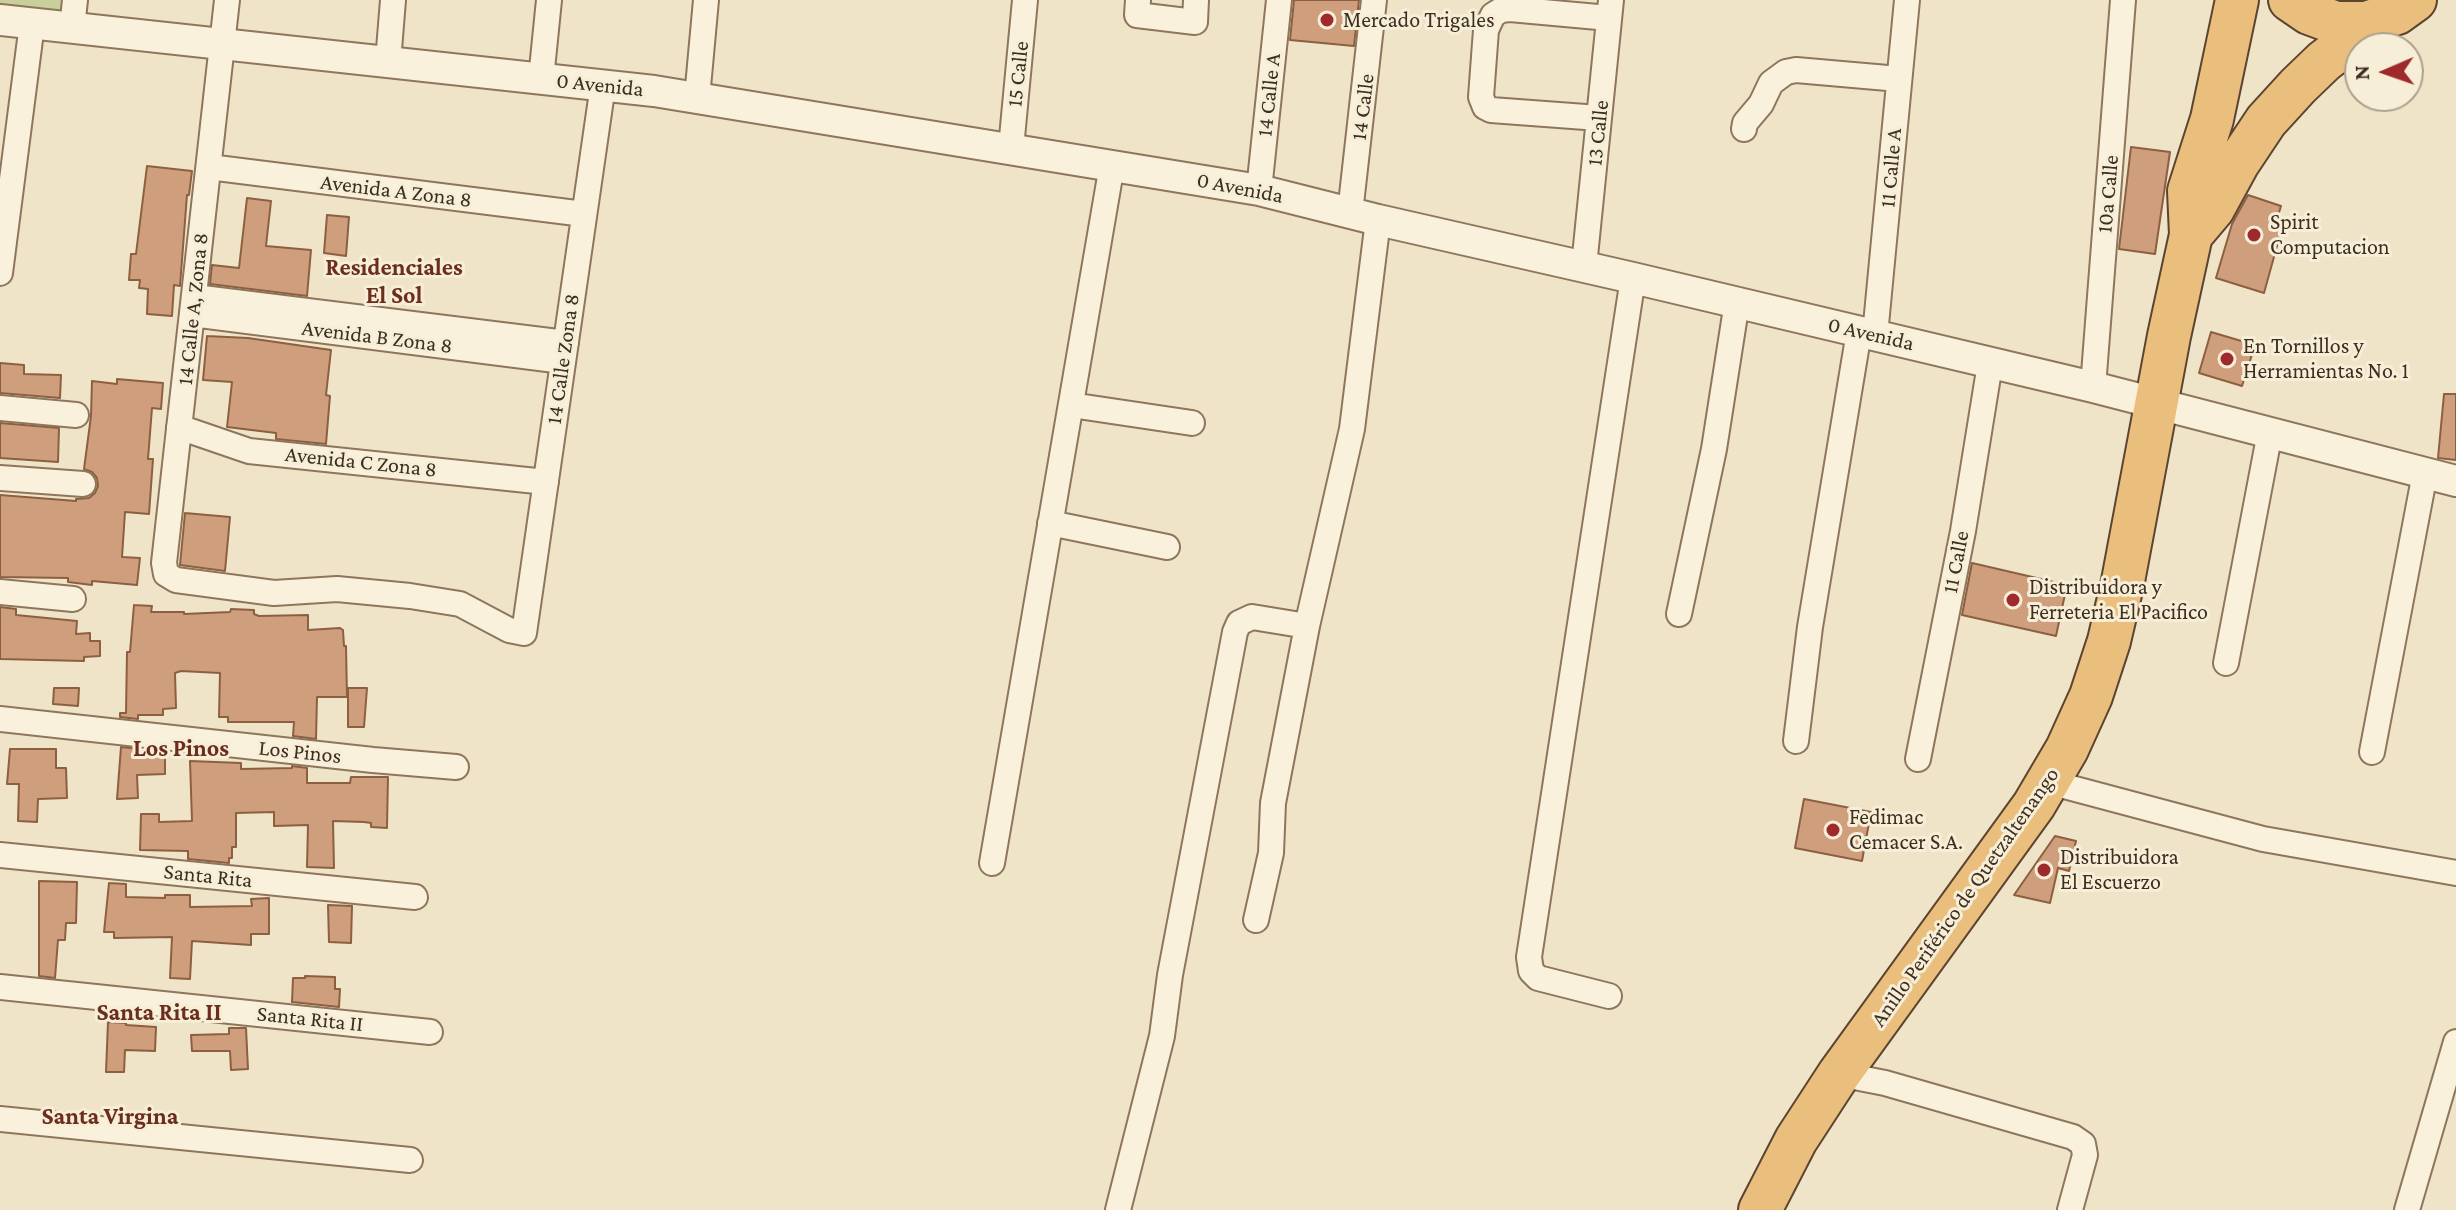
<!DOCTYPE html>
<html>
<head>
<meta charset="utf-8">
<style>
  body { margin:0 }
  #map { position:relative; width:2456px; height:1210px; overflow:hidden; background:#f0e4c8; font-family:"Crimson Pro",serif }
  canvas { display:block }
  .north { position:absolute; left:2344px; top:32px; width:80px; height:80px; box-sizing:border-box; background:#f7eed8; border:2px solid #ada18e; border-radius:50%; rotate:268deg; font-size:22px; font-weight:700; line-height:32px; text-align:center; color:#3d2e20 }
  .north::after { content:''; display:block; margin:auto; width:28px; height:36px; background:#9e2a2b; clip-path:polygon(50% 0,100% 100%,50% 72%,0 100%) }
</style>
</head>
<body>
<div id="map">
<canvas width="2456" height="1210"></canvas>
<div class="north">N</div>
</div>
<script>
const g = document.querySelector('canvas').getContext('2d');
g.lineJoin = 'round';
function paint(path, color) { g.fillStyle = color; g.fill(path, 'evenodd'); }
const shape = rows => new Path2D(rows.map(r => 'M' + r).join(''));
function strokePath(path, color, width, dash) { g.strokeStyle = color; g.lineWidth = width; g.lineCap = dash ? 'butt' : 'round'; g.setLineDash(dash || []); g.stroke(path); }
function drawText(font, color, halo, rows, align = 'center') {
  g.font = font + ' "Crimson Pro",serif'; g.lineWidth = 6; g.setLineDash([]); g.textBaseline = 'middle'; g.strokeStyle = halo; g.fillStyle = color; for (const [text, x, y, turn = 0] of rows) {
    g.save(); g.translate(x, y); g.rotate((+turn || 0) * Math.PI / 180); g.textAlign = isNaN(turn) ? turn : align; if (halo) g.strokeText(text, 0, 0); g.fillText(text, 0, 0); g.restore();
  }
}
paint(shape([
  [0,0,68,0,66,16,0,9]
]), '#c9cf9b');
const building = shape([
  [1294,0,1359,0,1354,46,1290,40,1294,0],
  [2131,147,2170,152,2155,254,2119,249,2131,147],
  [147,166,192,171,189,195,187,195,180,286,174,285,172,316,147,314,148,289,139,288,140,280,129,280,131,254,136,254,147,166],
  [2248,195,2281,206,2275,226,2282,228,2264,293,2216,278,2232,224,2248,195],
  [247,198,271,201,266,246,311,250,307,296,210,284,212,265,239,268,247,198],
  [327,215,349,217,346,256,324,253,327,215],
  [2211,332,2255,345,2242,386,2199,373,2211,332],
  [207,336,248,338,331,350,326,395,330,396,326,444,276,439,276,433,227,427,232,382,203,380,207,336],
  [0,363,24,365,24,374,61,375,60,398,0,393,0,363],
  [117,379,163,383,161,409,152,408,148,459,153,459,149,514,125,512,122,557,140,558,137,585,92,581,92,585,68,582,68,578,0,577,0,495,76,501,76,499,89,498,95,493,98,486,97,478,92,472,84,469,91,416,92,381,117,384,117,379],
  [2444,394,2456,394,2456,460,2438,458,2444,394],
  [0,423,59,428,58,462,0,458,0,423],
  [185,513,230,517,225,571,180,565,185,513],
  [1972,563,2067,585,2056,636,1962,615,1972,563],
  [134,605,152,606,151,612,184,612,184,614,230,612,231,609,254,610,254,614,259,616,308,615,308,630,340,628,343,630,344,646,346,646,347,697,317,697,316,739,293,736,294,722,228,722,228,717,219,717,220,673,181,671,175,673,176,708,163,709,163,715,138,715,138,719,120,717,120,713,126,713,127,652,130,652,134,605],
  [0,607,16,609,16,615,77,621,76,634,90,633,90,641,100,641,100,656,84,657,84,661,0,659,0,607],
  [54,688,79,688,78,706,53,704,54,688],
  [348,688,367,688,364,727,348,727,348,688],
  [121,747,139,749,140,755,165,754,165,774,137,775,138,798,117,799,121,747],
  [10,749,56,749,56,768,66,768,67,798,38,799,37,822,18,821,19,784,7,784,10,749],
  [190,761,241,763,241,769,292,768,292,766,307,768,307,783,350,783,351,777,388,777,387,828,371,827,371,823,364,822,333,821,334,868,307,867,308,825,274,826,274,812,236,813,236,847,232,847,232,858,229,858,229,863,188,859,188,851,140,850,141,814,159,814,159,822,192,821,190,761],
  [1804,799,1871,812,1862,861,1795,848,1804,799],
  [2055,836,2076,841,2069,871,2058,868,2050,903,2014,895,2055,836],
  [39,881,77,882,76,923,66,923,65,940,58,940,55,978,39,976,39,881],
  [109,883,126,884,126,897,165,898,165,895,190,895,190,907,252,906,251,899,269,898,269,934,251,934,251,945,192,941,190,979,170,978,172,937,114,938,114,932,104,932,109,883],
  [328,905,352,906,351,943,329,942,328,905],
  [305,976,335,977,335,989,340,989,339,1007,292,1002,293,978,305,978,305,976],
  [108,1022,126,1023,126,1025,156,1027,155,1051,125,1050,124,1072,106,1072,108,1022],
  [229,1028,246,1028,248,1069,231,1070,230,1051,192,1051,191,1035,229,1034,229,1028]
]);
paint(building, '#cf9f7d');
strokePath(building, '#8d5f41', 2);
const minor = shape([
  [227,0,164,563,166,574,176,580,274,593,337,589,410,596,460,604,509,630,524,633,603,85],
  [1138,0,1137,15,1195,22,1196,0],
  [72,28,75,0],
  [388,62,393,0],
  [541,79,549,0],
  [697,98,706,0],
  [1599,118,1491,110,1485,107,1481,97,1486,30,1493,15,1501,10,1510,9,1609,18],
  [1744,129,1745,123,1761,104,1771,83,1786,72,1796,70,1899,79],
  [1011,148,1025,0],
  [209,167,584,214],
  [1259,190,1279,0],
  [1350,213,1374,0],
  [1584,266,1611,0],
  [0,273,32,24],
  [194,297,566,343],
  [192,314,563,361],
  [1875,335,1907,0],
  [2093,387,2123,0],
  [1071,405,1192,423],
  [0,408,76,415],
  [179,427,249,451,546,482],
  [0,478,83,484],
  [1050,523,1167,547],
  [0,592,73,599],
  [1679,614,1714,449,1737,302],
  [2226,663,2270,432],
  [0,719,373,760,456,767],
  [1796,741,1810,627,1859,332],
  [2372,752,2425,473],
  [1918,759,1963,531,1990,364],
  [2049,782,2263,839,2456,873],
  [0,855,415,897],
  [992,863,1112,165],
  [1256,920,1271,853,1273,803,1307,626,1352,429,1378,220],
  [0,987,430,1032],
  [1609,996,1538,978,1531,971,1529,957,1633,278],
  [1839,1074,1885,1083,2073,1137,2083,1144,2085,1155,2070,1210],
  [0,1119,410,1160],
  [1118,1210,1162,1036,1170,975,1235,632,1239,623,1252,617,1307,626],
  [2407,1210,2456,1042]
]);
const tertiary = shape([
  [0,20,654,91,1259,190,1378,220,1633,278,2093,387,2456,481]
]);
const trunk = shape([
  [2290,0,2309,13,2336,23,2366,23,2397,13,2415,0],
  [2191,235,2213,209,2238,163,2266,121,2298,86,2324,61,2349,42,2366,23],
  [1760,1210,1796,1140,1839,1074,2034,805,2067,749,2091,696,2109,641,2123,581,2169,336,2191,235,2189,191,2212,119,2237,0]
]);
strokePath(minor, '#8d765c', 28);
strokePath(tertiary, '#8d765c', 34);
strokePath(trunk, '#5b4430', 46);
strokePath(minor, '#faf1dc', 24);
strokePath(tertiary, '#faf1dc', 30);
strokePath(trunk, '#eabe7c', 42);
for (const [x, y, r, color] of [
  [1327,20,8,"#9e2a2b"],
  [2254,235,8,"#9e2a2b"],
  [2227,359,8,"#9e2a2b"],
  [2013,600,8,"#9e2a2b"],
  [1833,830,8,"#9e2a2b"],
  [2044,870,8,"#9e2a2b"]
]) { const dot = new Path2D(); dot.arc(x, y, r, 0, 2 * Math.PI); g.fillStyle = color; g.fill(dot); strokePath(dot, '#f7eed8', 3); }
drawText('22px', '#3d2e20', '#f7eed8', [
  ["Mercado Trigales",1343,20],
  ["Spirit",2270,222],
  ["Computacion",2270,247],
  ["En Tornillos y",2243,346],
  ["Herramientas No. 1",2243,371],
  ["Distribuidora y",2029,587],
  ["Ferreteria El Pacifico",2029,612],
  ["Fedimac",1849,817],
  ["Cemacer S.A.",1849,842],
  ["Distribuidora",2060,857],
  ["El Escuerzo",2060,882]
], 'left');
drawText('22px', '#3d2e20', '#f7eed8', [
  ["15 Calle",1018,74,-84],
  ["0 Avenida",600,85,6],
  ["14 Calle A",1269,95,-84],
  ["14 Calle",1363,107,-83],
  ["13 Calle",1598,133,-84],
  ["11 Calle A",1891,168,-85],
  ["0 Avenida",1240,188,11],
  ["Avenida A Zona 8",396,191,7],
  ["10a Calle",2108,194,-85],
  ["14 Calle A, Zona 8",193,309,-84],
  ["0 Avenida",1871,334,13],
  ["Avenida B Zona 8",377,337,7],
  ["14 Calle Zona 8",563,359,-82],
  ["Avenida C Zona 8",361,462,6],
  ["11 Calle",1956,562,-79],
  ["Los Pinos",300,752,6],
  ["Santa Rita",208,876,6],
  ["Anillo Periférico de Quetzaltenango",1965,897,-55],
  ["Santa Rita II",310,1019,6]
]);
drawText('bold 24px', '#6b2e1e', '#f7eed8', [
  ["Residenciales",394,268],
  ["El Sol",394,296],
  ["Los Pinos",181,749],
  ["Santa Rita II",159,1013],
  ["Santa Virgina",110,1117]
]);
</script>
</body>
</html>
